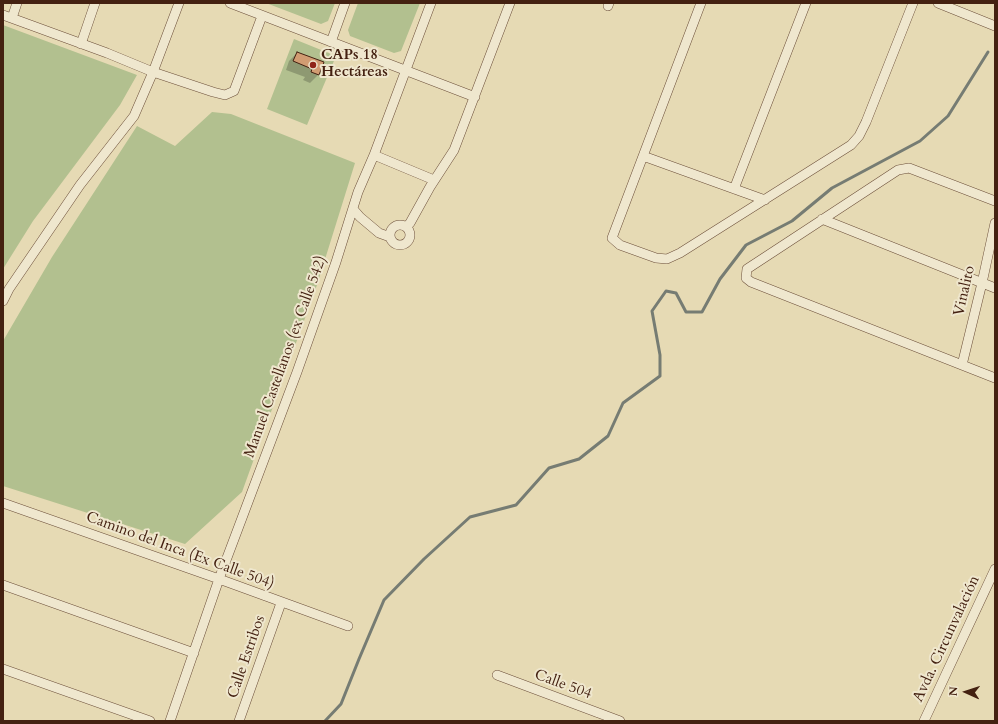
<!DOCTYPE html>
<html>
<head>
<meta charset="utf-8">
<style>
  body { margin:0 }
  #map { position:relative; width:998px; height:724px; overflow:hidden; background:#e6dab4; font-family:Cardo,serif }
  canvas { display:block }
  .frame { position:absolute; inset:0; border:4px solid #442111; pointer-events:none }
  .north { position:absolute; left:946px; top:672px; width:40px; height:40px; -webkit-text-stroke:3px #efe7ce; paint-order:stroke; rotate:273deg; font-size:11px; font-weight:700; line-height:16px; text-align:center; color:#442111 }
  .north::after { content:''; display:block; margin:auto; width:14px; height:18px; background:#442111; clip-path:polygon(50% 0,100% 100%,50% 72%,0 100%) }
</style>
</head>
<body>
<div id="map">
<canvas width="998" height="724"></canvas>
<div class="frame"></div>
<div class="north">N</div>
</div>
<script>
const g = document.querySelector('canvas').getContext('2d');
g.lineJoin = 'round';
function paint(path, color) { g.fillStyle = color; g.fill(path, 'evenodd'); }
const shape = rows => new Path2D(rows.map(r => 'M' + r).join(''));
function strokePath(path, color, width, dash) { g.strokeStyle = color; g.lineWidth = width; g.lineCap = dash ? 'butt' : 'round'; g.setLineDash(dash || []); g.stroke(path); }
function drawText(font, color, halo, rows, align = 'center') {
  g.font = font + ' Cardo,serif'; g.lineWidth = 4; g.setLineDash([]); g.textBaseline = 'middle'; g.strokeStyle = halo; g.fillStyle = color; for (const [text, x, y, turn = 0] of rows) {
    g.save(); g.translate(x, y); g.rotate((+turn || 0) * Math.PI / 180); g.textAlign = isNaN(turn) ? turn : align; if (halo) g.strokeText(text, 0, 0); g.fillText(text, 0, 0); g.restore();
  }
}
paint(shape([
  [266,3,335,3,328,21,321,24],
  [358,3,420,3,401,51,394,53,350,36,348,30],
  [3,25,137,75,120,105,33,221,3,269],
  [294,39,336,56,307,125,267,109],
  [212,112,231,114,355,163,317,285,242,492,185,544,3,486,3,341,52,257,137,126,175,146]
]), '#b2c08f');
paint(shape([
  [297,53,323,62,318,75,310,83,303,80,305,77,286,70,289,61]
]), '#0003');
strokePath(shape([
  [325,721,341,704,359,659,384,600,424,559,470,517,516,505,549,468,579,459,608,436,623,403,660,376,660,355,652,311,666,291,676,293,686,312,702,312,720,279,746,245,792,221,832,188,920,141,948,116,988,52]
]), '#767c73', 3);
const building = shape([
  [297,52,324,62,319,75,311,72,312,69,293,61,297,52]
]);
paint(building, '#d19c72');
strokePath(building, '#442111', 1);
const street = shape([
  [230,3,475,97],
  [701,3,612,238,620,245,656,258,667,259,680,253,851,145,859,136,866,122,913,3],
  [938,3,995,26],
  [608,6,609,3],
  [3,15,107,53,153,72,213,92,225,95,234,91,262,16],
  [12,18,17,3],
  [331,42,345,3],
  [81,44,95,3],
  [374,155,434,180],
  [643,156,765,200],
  [734,189,806,3],
  [995,201,909,168,898,170,747,269,746,278,751,282,995,378],
  [353,209,360,217,379,233,390,237],
  [822,219,995,288],
  '390 235a10 10 0 1 1 20 0a10 10 0 1 1-20 0Z',
  [406,227,410,223,430,187,454,150,510,3],
  [3,301,9,289,80,185,134,116,153,72,179,3],
  [962,365,982,283,995,223],
  [3,503,219,579,348,626],
  [3,585,194,653],
  [3,669,150,721],
  [497,675,620,721],
  [170,721,219,579,297,372,336,262,358,192,374,155,431,3],
  [239,721,281,603],
  [924,721,995,569]
]);
strokePath(street, '#6c4f3a', 10);
strokePath(street, '#efe7ce', 9);
for (const [x, y, r, color] of [
  [313,65,4,"#8f2418"]
]) { const dot = new Path2D(); dot.arc(x, y, r, 0, 2 * Math.PI); g.fillStyle = color; g.fill(dot); strokePath(dot, '#efe7ce', 1.5); }
drawText('bold 15px', '#442111', '#efe7ce', [
  ["CAPs 18",321,56],
  ["Hectáreas",321,73]
], 'left');
drawText('15px', '#442111', '#efe7ce', [
  ["Vinalito",965,291,-77],
  ["Manuel Castellanos (ex Calle 542)",286,357,-70],
  ["Camino del Inca (Ex Calle 504)",180,551,20],
  ["Avda. Circunvalación",947,639,-65],
  ["Calle Estribos",247,657,-71],
  ["Calle 504",563,685,20]
]);
</script>
</body>
</html>
